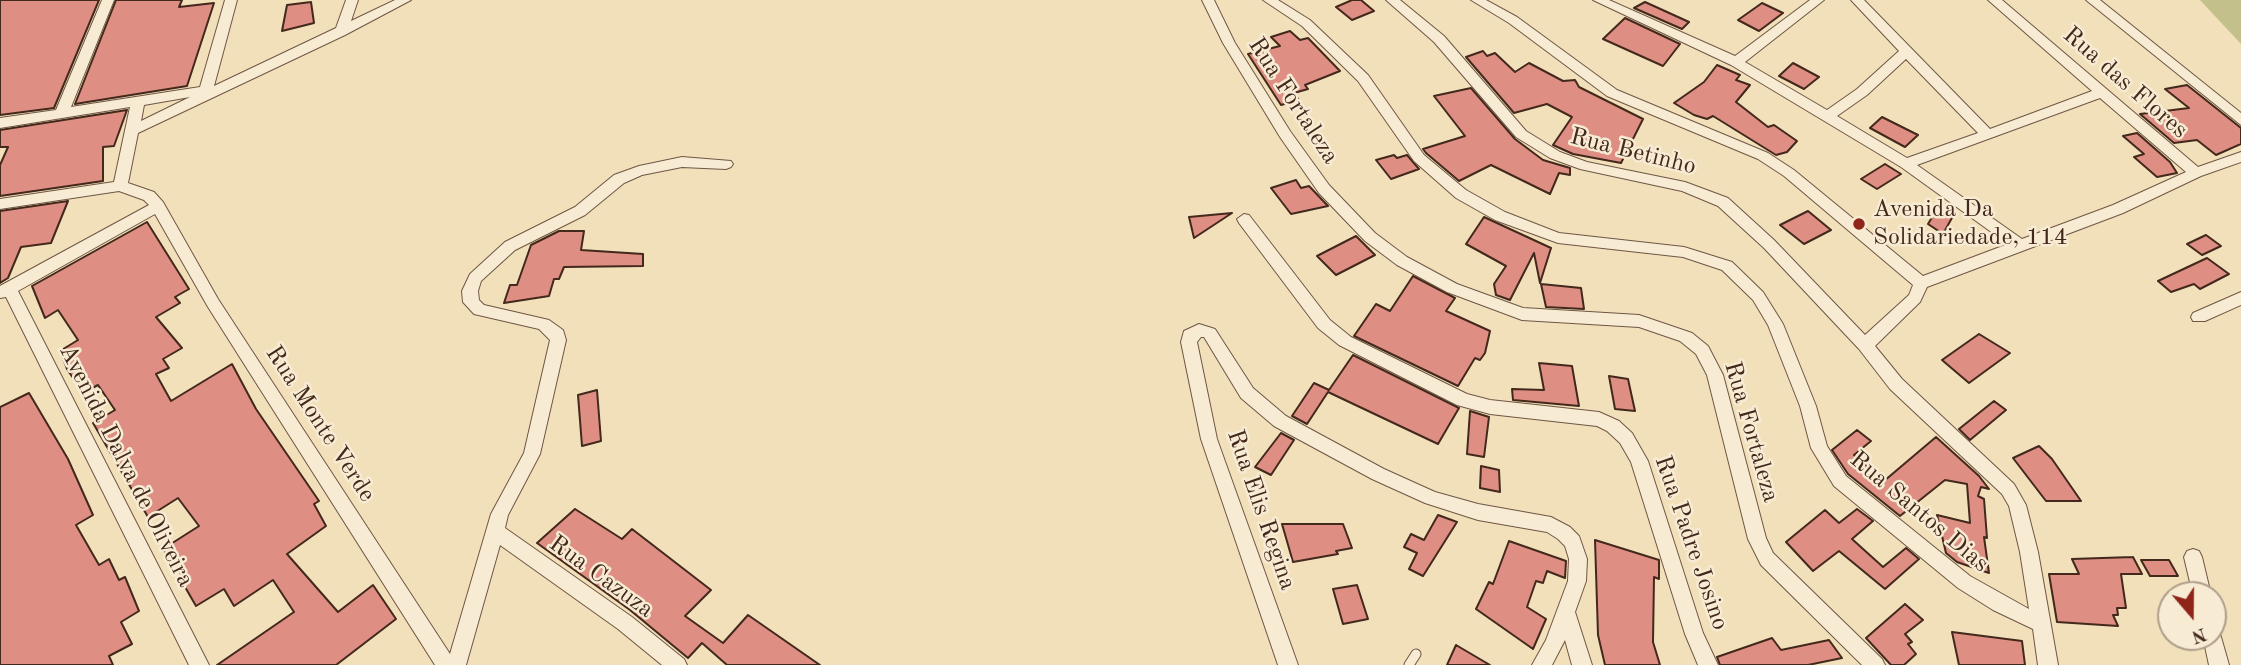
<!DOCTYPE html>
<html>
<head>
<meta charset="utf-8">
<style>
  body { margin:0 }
  #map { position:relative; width:2241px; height:665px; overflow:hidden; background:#f2e0bb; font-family:"Old Standard TT",serif }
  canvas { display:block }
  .north { position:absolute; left:2157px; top:581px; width:70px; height:70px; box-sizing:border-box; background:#f7ebd3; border:2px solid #af9d8a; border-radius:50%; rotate:160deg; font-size:19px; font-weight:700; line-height:28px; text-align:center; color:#43281c }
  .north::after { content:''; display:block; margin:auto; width:24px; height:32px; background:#8f2418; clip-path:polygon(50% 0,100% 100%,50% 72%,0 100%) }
</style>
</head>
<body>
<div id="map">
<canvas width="2241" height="665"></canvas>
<div class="north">N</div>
</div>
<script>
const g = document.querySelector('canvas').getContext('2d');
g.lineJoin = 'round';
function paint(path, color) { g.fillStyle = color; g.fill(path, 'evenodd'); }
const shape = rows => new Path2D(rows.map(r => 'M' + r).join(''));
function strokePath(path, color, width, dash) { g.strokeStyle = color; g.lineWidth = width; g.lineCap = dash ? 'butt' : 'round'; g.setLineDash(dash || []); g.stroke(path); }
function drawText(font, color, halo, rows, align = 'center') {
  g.font = font + ' "Old Standard TT",serif'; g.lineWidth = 5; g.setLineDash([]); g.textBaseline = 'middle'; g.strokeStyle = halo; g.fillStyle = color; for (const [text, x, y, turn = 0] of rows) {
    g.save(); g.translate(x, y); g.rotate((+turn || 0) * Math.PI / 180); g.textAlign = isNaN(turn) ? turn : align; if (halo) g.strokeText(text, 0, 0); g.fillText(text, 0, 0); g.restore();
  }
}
paint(shape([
  [2200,0,2241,0,2241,44]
]), '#c3c08b');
const building = shape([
  [0,0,99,0,54,108,0,115,0,0],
  [116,0,182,0,179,7,214,3,187,86,75,104,116,0],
  [1352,0,1361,0,1374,11,1352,20,1336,7,1352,0],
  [311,2,314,23,282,31,287,5,311,2],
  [1645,2,1689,22,1682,29,1634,8,1645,2],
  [1762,3,1783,13,1759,31,1738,20,1762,3],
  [1625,18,1680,44,1663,66,1603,39,1625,18],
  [1290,31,1300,40,1308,38,1340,71,1305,85,1308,89,1294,93,1299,100,1281,105,1248,54,1280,46,1271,37,1290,31],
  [1483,51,1487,56,1495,53,1515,72,1529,63,1563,81,1575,80,1579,87,1643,119,1621,163,1573,154,1553,145,1572,117,1547,104,1514,113,1466,57,1483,51],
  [1793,63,1819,77,1804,89,1779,76,1793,63],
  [1717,65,1740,75,1736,80,1750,85,1736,102,1768,127,1774,125,1797,141,1787,152,1776,155,1713,116,1707,119,1694,115,1674,103,1704,82,1717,65],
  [2187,85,2241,128,2241,144,2216,155,2197,140,2174,143,2140,114,2189,108,2165,89,2187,85],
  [1471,88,1515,139,1543,160,1570,168,1570,175,1559,173,1550,194,1491,165,1459,181,1426,153,1423,149,1465,136,1434,96,1471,88],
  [127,110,114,146,103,147,103,181,0,196,0,165,8,147,0,147,0,130,127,110],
  [1882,117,1918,135,1905,147,1870,128,1882,117],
  [2137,133,2170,162,2177,173,2157,177,2134,157,2144,154,2123,136,2137,133],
  [1394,155,1397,158,1407,155,1419,169,1391,179,1376,160,1394,155],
  [1885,164,1901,174,1877,189,1861,179,1885,164],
  [1296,180,1301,188,1309,186,1328,206,1291,214,1271,188,1296,180],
  [68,201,51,243,21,247,8,278,0,283,0,211,68,201],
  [1937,209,1953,216,1943,234,1928,224,1937,209],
  [1808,211,1831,230,1804,244,1780,225,1808,211],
  [1232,213,1194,238,1189,217,1232,213],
  [1484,217,1551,248,1540,283,1534,253,1510,300,1496,295,1494,284,1506,266,1466,244,1484,217],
  [147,222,189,289,175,297,180,303,156,317,182,348,163,359,169,368,156,374,171,401,232,364,256,409,319,501,314,504,326,526,287,554,338,612,373,585,396,619,336,665,217,665,294,612,273,580,234,606,224,589,196,606,181,580,184,578,163,549,199,526,178,498,148,517,93,423,115,410,98,385,83,393,67,369,60,351,78,340,58,310,45,318,32,286,147,222],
  [559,231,584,231,581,250,643,254,643,266,564,267,559,279,554,279,549,296,504,303,510,285,517,285,531,245,559,231],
  [2206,235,2221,246,2202,255,2187,244,2206,235],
  [1356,236,1375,255,1336,275,1317,256,1356,236],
  [2207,258,2229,274,2200,289,2194,284,2171,292,2158,281,2207,258],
  [1413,276,1455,298,1446,311,1490,331,1485,353,1480,360,1475,358,1458,386,1354,336,1376,304,1390,311,1413,276],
  [1541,284,1581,288,1584,309,1546,307,1541,284],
  [1979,334,2010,353,1969,383,1942,360,1979,334],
  [1353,355,1459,408,1438,444,1328,392,1307,424,1292,416,1314,383,1329,390,1353,355],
  [1539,363,1572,366,1579,406,1513,400,1512,389,1544,390,1539,363],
  [1609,376,1628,379,1635,411,1615,409,1609,376],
  [597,390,601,441,582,446,578,395,597,390],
  [29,393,68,459,93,515,76,525,99,565,109,559,119,580,125,577,139,611,121,622,132,644,109,656,113,665,0,665,0,407,29,393],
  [1994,401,2006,410,1970,440,1959,429,1994,401],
  [1470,411,1489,417,1484,457,1467,454,1470,411],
  [1857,430,1871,441,1854,455,1884,481,1936,437,1979,476,1989,489,1981,487,1978,496,1984,499,1987,538,1984,537,1989,573,1957,562,1946,553,1937,515,1970,523,1967,484,1945,480,1900,516,1848,474,1832,450,1857,430],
  [1281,433,1294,440,1271,475,1255,467,1281,433],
  [2039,446,2052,459,2081,501,2046,501,2013,458,2039,446],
  [1481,466,1499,470,1500,492,1480,488,1481,466],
  [575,509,622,539,632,529,711,590,685,616,723,643,748,615,820,665,727,665,702,643,688,658,630,610,537,543,575,509],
  [1857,509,1873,521,1852,539,1883,567,1906,548,1919,559,1885,589,1839,551,1813,571,1786,542,1825,510,1839,523,1857,509],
  [1438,515,1457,522,1423,576,1409,569,1417,553,1404,547,1411,534,1424,540,1438,515],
  [1282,524,1343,524,1352,548,1336,551,1338,554,1293,562,1282,524],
  [1595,540,1659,560,1659,579,1654,577,1653,642,1660,665,1605,665,1598,635,1595,540],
  [1509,541,1566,561,1565,578,1547,571,1543,583,1536,581,1527,607,1546,619,1533,649,1476,609,1489,582,1493,584,1509,541],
  [2133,557,2142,574,2121,574,2126,608,2117,608,2118,615,2113,615,2118,626,2057,622,2049,574,2079,574,2072,559,2133,557],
  [2141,560,2169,560,2178,576,2150,576,2141,560],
  [1357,585,1368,619,1343,624,1333,589,1357,585],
  [1905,604,1923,620,1905,634,1912,642,1908,644,1916,654,1904,665,1891,665,1866,638,1905,604],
  [1952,632,2022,641,2025,665,1959,665,1952,632],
  [1772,638,1781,650,1829,640,1842,658,1808,665,1720,665,1717,657,1772,638],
  [1456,645,1490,665,1447,665,1456,645]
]);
paint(building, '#de8e82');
strokePath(building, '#43281c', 2);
const service = shape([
  [1409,665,1416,654]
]);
const minor = shape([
  [102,0,114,0,71,107,200,87,225,0,237,0,214,86,336,28,346,0,358,0,351,21,395,0,411,0,345,35,138,133,128,183,154,192,163,202,218,299,450,654,491,514,524,453,550,340,539,329,474,314,463,302,462,291,470,274,505,242,575,207,614,175,639,166,682,157,731,161,733,164,731,167,726,169,682,167,642,175,624,183,585,215,515,250,481,281,478,291,479,300,484,305,549,320,563,330,566,340,540,454,508,515,505,528,632,617,684,659,687,665,662,665,618,629,500,545,466,665,435,665,208,307,155,214,18,291,209,665,189,665,6,297,0,298,0,286,149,205,144,200,119,191,0,209,0,199,114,182,130,107,0,128,0,118,56,110,102,0],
  [190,97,141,121,144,105,190,97],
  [1202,0,1214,0,1235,43,1290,131,1329,185,1375,233,1407,257,1457,284,1523,308,1639,315,1692,333,1708,346,1723,375,1766,538,1773,553,1882,659,1885,665,1862,665,1761,565,1748,539,1707,375,1696,354,1680,341,1639,327,1522,320,1447,292,1397,265,1365,241,1319,193,1280,137,1223,43,1202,0],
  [1263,0,1278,0,1310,20,1368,75,1424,155,1466,190,1505,212,1559,233,1684,247,1732,262,1763,292,1783,324,1816,406,1827,446,1846,476,1970,576,2029,609,2020,552,2009,506,2002,494,1890,389,1859,349,1764,248,1718,206,1682,191,1580,169,1550,158,1516,137,1434,42,1386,0,1400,0,1444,36,1526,131,1560,152,1587,162,1685,182,1728,198,1774,240,1865,335,1909,295,1913,285,1784,176,1758,159,1607,96,1509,23,1471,0,1486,0,1517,17,1617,90,1768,153,1794,170,1923,276,2008,244,1901,167,1731,65,1593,0,1609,0,1735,56,1810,0,1824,0,1745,62,1827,110,1857,89,1899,51,1851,0,1864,0,1990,129,2092,91,1988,0,2002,0,2198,167,2241,152,2241,162,2201,176,2123,213,1927,287,1920,302,1875,346,1902,379,2014,484,2026,505,2038,552,2058,665,2038,665,2033,629,1993,610,1958,588,1834,486,1811,448,1800,406,1768,325,1753,300,1722,270,1683,257,1558,243,1495,220,1456,198,1414,161,1358,81,1302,26,1263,0],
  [1906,59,1978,133,1907,158,1837,116,1867,95,1906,59],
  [2100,98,2186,172,2113,205,2022,239,1917,165,2100,98],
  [2086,0,2100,0,2241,113,2241,125,2086,0],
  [1244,214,1249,215,1330,320,1351,337,1467,394,1490,400,1599,412,1619,421,1632,433,1648,461,1703,633,1718,665,1698,665,1685,634,1631,462,1620,443,1607,431,1597,426,1490,414,1457,405,1339,345,1318,328,1239,223,1237,219,1244,214],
  [2241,292,2241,305,2205,321,2193,321,2191,317,2193,313,2241,292],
  [1199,324,1215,329,1253,388,1286,416,1384,469,1435,492,1478,504,1551,517,1570,527,1579,536,1587,559,1586,581,1575,612,1592,665,1572,665,1565,640,1552,665,1532,665,1546,640,1568,581,1569,559,1565,546,1558,539,1547,532,1478,520,1425,503,1372,479,1274,426,1241,398,1204,337,1201,337,1197,342,1217,439,1298,665,1278,665,1201,439,1181,342,1184,331,1199,324],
  [2193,549,2199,551,2202,557,2211,595,2193,595,2184,557,2187,551,2193,549],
  [2213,629,2219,631,2221,637,2229,665,2209,665,2203,637,2213,637,2213,629]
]);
strokePath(service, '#6f5644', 11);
strokePath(minor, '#6f5644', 2);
strokePath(service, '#f7ebd3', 9);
paint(minor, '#f7ebd3');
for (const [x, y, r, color] of [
  [1859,224,7,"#8f2418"]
]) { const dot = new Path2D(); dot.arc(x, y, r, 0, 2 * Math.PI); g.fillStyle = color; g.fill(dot); strokePath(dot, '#f7ebd3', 2.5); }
drawText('24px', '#43281c', '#f7ebd3', [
  ["Rua das Flores",2125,83,41],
  ["Rua Fortaleza",1293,101,57],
  ["Rua Betinho",1633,152,14],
  ["Rua Monte Verde",320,424,57],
  ["Rua Fortaleza",1751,432,74],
  ["Avenida Dalva de Oliveira",126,466,63],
  ["Rua Elis Regina",1261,510,71],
  ["Rua Santos Dias",1919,512,40],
  ["Rua Padre Josino",1691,543,71],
  ["Rua Cazuza",601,577,36]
]);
drawText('24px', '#43281c', '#f7ebd3', [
  ["Avenida Da",1873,210],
  ["Solidariedade, 114",1873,238]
], 'left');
</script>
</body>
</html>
